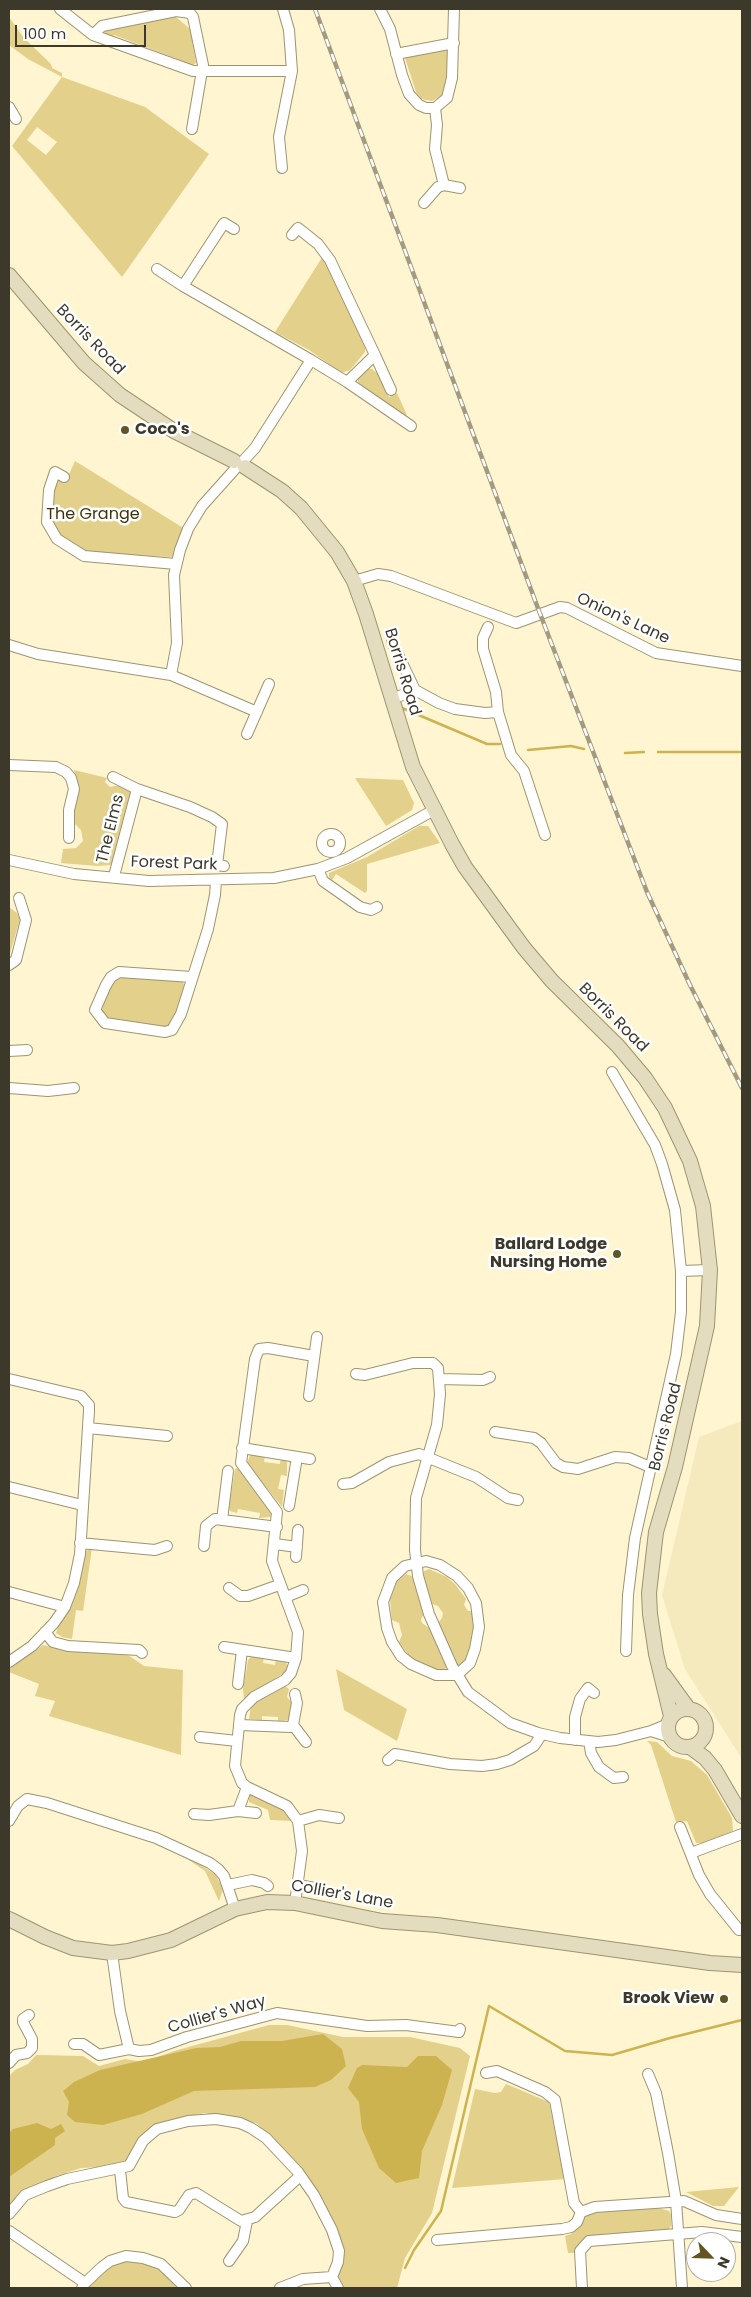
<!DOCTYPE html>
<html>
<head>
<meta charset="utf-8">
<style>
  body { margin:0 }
  #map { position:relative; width:751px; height:2297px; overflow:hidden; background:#fff5d0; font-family:Poppins,sans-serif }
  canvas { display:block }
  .frame { position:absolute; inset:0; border:10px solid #3c382a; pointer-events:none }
  .north { position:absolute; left:686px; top:2232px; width:50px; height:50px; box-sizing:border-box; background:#fff; border:1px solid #b1afaa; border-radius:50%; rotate:114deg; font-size:14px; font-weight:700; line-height:20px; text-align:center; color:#3c382a }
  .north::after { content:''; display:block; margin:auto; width:18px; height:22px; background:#635522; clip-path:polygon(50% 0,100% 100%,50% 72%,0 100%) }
  .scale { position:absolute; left:15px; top:25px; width:131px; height:22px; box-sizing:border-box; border:2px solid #3c382a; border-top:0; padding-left:6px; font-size:15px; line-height:18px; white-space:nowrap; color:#3c382a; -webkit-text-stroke:4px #fff; paint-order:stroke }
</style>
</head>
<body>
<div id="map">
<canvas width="751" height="2297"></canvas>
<div class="frame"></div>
<div class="north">N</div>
<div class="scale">100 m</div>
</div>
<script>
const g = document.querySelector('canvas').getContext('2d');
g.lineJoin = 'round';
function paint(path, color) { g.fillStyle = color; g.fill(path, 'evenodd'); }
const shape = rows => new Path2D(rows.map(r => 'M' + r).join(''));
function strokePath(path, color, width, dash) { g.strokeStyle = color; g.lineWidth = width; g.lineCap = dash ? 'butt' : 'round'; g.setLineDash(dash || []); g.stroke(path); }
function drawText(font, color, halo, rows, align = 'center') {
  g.font = font + ' Poppins,sans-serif'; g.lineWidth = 5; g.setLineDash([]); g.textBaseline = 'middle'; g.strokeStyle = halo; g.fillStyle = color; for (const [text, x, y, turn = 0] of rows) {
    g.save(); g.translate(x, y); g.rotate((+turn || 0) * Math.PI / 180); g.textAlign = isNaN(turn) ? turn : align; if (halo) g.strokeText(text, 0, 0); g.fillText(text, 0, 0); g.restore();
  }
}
paint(shape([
  [742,1421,742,1759,685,1669,662,1595,699,1437]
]), '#f5e9be');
paint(shape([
  [9,17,24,38,51,64,52,68,62,73,62,77,145,107,209,154,122,277,12,146,62,77,28,59,9,45],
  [37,127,57,142,46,155,27,140],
  [171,17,176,17,190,29,196,63,192,66,185,65,183,61,114,35,111,38,104,34,107,29],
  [450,45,447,85,444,94,432,101,421,99,416,92,404,55],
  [323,256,366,344,365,352,350,370,341,373,309,350,275,332],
  [367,368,372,369,378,374,389,397,397,393,407,415,405,416,358,382,358,378],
  [75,461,185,529,172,557,91,553,74,546,59,534,54,525,53,495,58,478,66,481],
  [74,770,107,778,105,782,110,787,121,785,131,792,114,859,111,865,98,866,61,863,63,849,76,848,83,841,81,830,75,824,72,816,78,791],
  [355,778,403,780,414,803,412,810,386,826],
  [419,826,428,826,440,843,367,864,367,891,365,893,336,874,332,880,329,877,329,873,367,857],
  [9,907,17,913,20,919,9,957],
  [121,977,182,981,186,987,174,1023,166,1028,109,1020,102,1014,103,1003,114,981],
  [251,1453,265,1455,264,1462,280,1464,281,1457,287,1461,287,1476,281,1475,278,1489,284,1490,282,1507,247,1463],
  [238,1468,270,1508,272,1513,270,1517,259,1518,260,1513,238,1509,237,1513,230,1511,229,1507,235,1469],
  [92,1548,83,1611,76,1610,72,1639,62,1637,56,1633,58,1627,76,1594,86,1551],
  [429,1569,447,1577,455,1584,466,1599,464,1605,468,1611,473,1611,474,1614,474,1635,466,1664,457,1666,438,1623,442,1618,443,1613,438,1606,432,1604,424,1580,424,1571],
  [406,1574,414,1577,425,1612,421,1619,422,1623,432,1630,447,1666,442,1674,412,1660,399,1642,402,1635,399,1623,392,1620,390,1600,397,1581],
  [43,1645,77,1652,125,1653,144,1666,183,1670,181,1755,49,1716,55,1701,35,1696,39,1684,9,1672,9,1669],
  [252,1656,264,1657,263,1663,275,1665,276,1659,286,1662,288,1670,244,1699,243,1689,248,1660],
  [336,1669,407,1709,397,1741,344,1710],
  [285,1686,289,1689,287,1697,293,1704,289,1720,278,1721,278,1717,262,1716,262,1720,249,1719,251,1705],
  [647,1741,657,1742,672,1756,691,1761,707,1775,732,1818,733,1831,703,1843,696,1843,687,1821,676,1822,651,1745],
  [249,1794,284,1809,293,1821,270,1820,268,1810,249,1802],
  [190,1859,215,1874,223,1889,219,1901,205,1871,189,1860],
  [269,2025,287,2025,343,2037,410,2037,460,2048,470,2056,432,2213,405,2258,397,2288,343,2288,337,2278,343,2262,339,2240,271,2137,256,2123,233,2117,204,2113,165,2122,131,2162,120,2166,81,2168,56,2176,20,2197,9,2209,9,2076,15,2070,28,2064,36,2055,83,2056,99,2066,125,2059,144,2062,174,2051],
  [506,2084,549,2102,565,2179,452,2188,475,2089,495,2093,501,2092],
  [739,2187,724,2206,713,2206,686,2192],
  [658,2208,669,2211,671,2215,671,2226,668,2230,593,2237,577,2253,568,2253,565,2236,571,2234,581,2224,586,2213,595,2210],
  [124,2261,142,2261,160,2267,179,2288,86,2288,103,2270]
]), '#e3d08a');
paint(shape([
  [323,2034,342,2049,346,2066,331,2080,315,2087,194,2091,142,2114,103,2125,75,2122,67,2115,69,2102,63,2091,74,2082,100,2070,196,2048,220,2047,241,2041,282,2041],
  [418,2056,436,2056,452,2070,442,2105,422,2151,419,2178,396,2183,379,2168,362,2129,359,2102,348,2088,357,2068,362,2065,407,2067],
  [37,2123,51,2129,61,2124,65,2131,55,2138,55,2145,9,2177,9,2133,13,2129]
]), '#cdb350');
strokePath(shape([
  [402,708,487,744,500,744],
  [528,750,571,746,584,749],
  [658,752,742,752],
  [625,753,644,752],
  [405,2268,414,2250,441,2211,489,2006,565,2051,612,2055,670,2038,742,2020]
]), '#cdb350', 2.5);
const street = shape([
  [60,9,93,35,193,71,292,71],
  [380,9,390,29,402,75,409,94,419,105,426,108,435,108,437,125,435,149,444,185,460,188],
  [93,35,102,26,176,11,190,13,193,17,203,65,192,129],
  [396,54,454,43],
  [9,107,16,119],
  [435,108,447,98,452,78,454,9],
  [282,168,279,137,292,71,289,30,283,9],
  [424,203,438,187,444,185],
  [234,229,224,223,183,286,311,360],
  [157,269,183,286],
  [375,355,391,390],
  [347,382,411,426],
  [244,460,255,448,311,360,347,382,375,355,330,260,318,244,298,228,292,235],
  [64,477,55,472,49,490,47,522,57,539,84,556,176,564],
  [354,581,378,574,391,576,516,623,560,607,567,608,656,653,742,666],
  [488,627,483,638,483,649,496,692,498,712,511,755,524,771,545,835],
  [392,642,415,690],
  [9,645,38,654,171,675,257,712],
  [171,675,177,643,174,575,180,550,188,529,202,506,236,468],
  [392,699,415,690,439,703,455,709,485,713,498,712],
  [247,734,269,684],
  [9,765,56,767,66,772,71,778,74,789,69,810,69,838],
  [113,777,137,789],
  '322 843a9 9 0 1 1 18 0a9 9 0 1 1-18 0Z',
  [9,860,74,874,149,881,274,878,318,869,347,858,434,810],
  [318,869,323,881,360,907,371,910,377,907],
  [114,876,137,789,190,807,212,817,222,824,217,865,224,866],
  [9,965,16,960,26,920,19,898],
  [192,977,119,972,111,977,106,985,95,1010,105,1023,165,1032,172,1030,181,1014,208,929,215,895,216,881],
  [9,1051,27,1050],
  [612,1072,655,1145,662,1164,675,1210,681,1271,681,1312,676,1354,635,1538,628,1595,626,1651],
  [9,1088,48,1091,74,1088],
  [681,1271,710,1270],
  [356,1374,365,1375,413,1363,433,1363,438,1368,440,1394,437,1425,416,1498,415,1550,418,1576,429,1614,452,1666,468,1692,510,1723,538,1733,560,1738,598,1742,616,1740,651,1731,668,1724],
  [9,1379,81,1396,89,1405,89,1411,80,1554,74,1583,65,1607,54,1623,32,1646,9,1662],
  [440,1379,483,1380,490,1377],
  [309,1396,317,1337],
  [88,1428,167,1436],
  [495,1432,534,1438,541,1443,556,1463,563,1467,578,1469,615,1457,629,1458,650,1467],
  [242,1448,310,1459],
  [343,1484,352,1483,389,1462,419,1454,476,1477,508,1498,518,1500],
  [9,1487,82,1505],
  [289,1506,297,1457],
  [222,1520,228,1471],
  [80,1543,155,1550,167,1546],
  [275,1544,297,1547],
  [204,1546,206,1526,215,1519,277,1527],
  [296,1557,298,1530],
  [426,1561,440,1565,457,1576,468,1588,476,1603,479,1627,475,1649,470,1663,457,1675,436,1675,411,1664,401,1656,392,1642,387,1628,383,1602,392,1578,405,1566,426,1561],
  [229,1588,240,1596,248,1596,279,1585],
  [9,1592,65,1607],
  [286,1597,303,1590],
  [45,1632,53,1642,68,1646,139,1650,142,1653],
  [224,1647,296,1658],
  [238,1684,242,1650],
  [240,1725,290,1727,293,1725,297,1703,295,1694],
  [293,1725,306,1742],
  [651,1731,670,1737],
  [200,1737,237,1741],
  [575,1740,575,1717,580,1699,588,1688,594,1693],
  [589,1741,591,1753,599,1767,614,1778,623,1777],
  [388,1760,395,1754,450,1764,482,1766,497,1764,510,1760,534,1746,542,1734],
  [238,1811,247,1787],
  [194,1814,209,1815,238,1811,256,1813],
  [9,1821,18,1806,27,1799,47,1803,156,1838,210,1863,218,1869,224,1876,235,1909],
  [298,1821,319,1815,339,1818],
  [680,1827,699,1875,710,1894,739,1930],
  [691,1853,742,1834],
  [228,1885,252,1880,264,1883,268,1886],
  [298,1885,321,1889],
  [295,1903,302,1851,298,1821,287,1806,247,1787,242,1783,235,1766,240,1715,242,1709,254,1697,285,1680,291,1673,296,1658,298,1632,272,1561,277,1512,241,1463,255,1359,259,1349,268,1348,314,1356],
  [112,1953,120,2011,129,2049],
  [74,2044,83,2044,99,2055,129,2049,139,2051,151,2050,187,2037,277,2013,367,2026,406,2025,459,2032,460,2029],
  [9,2063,16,2055,27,2053,32,2048,32,2039,23,2022,23,2019,29,2015],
  [486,2073,497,2071,545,2092,555,2100,574,2203,581,2212],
  [648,2074,656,2093,668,2153,676,2201,682,2288],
  [120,2170,123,2198,126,2202,175,2212,179,2210,189,2195,196,2193,241,2221,255,2217,300,2176],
  [581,2212,595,2207,684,2201,716,2215,742,2219],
  [9,2214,25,2195,47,2186,67,2179,129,2166,143,2141,157,2129,188,2121,216,2119,240,2123,251,2128,266,2138,298,2172,314,2195,332,2230,339,2251,338,2262,332,2277,338,2288],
  [9,2231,85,2283],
  [437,2240,562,2229,571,2227,577,2222,581,2212],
  [229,2261,243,2241,247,2221],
  [82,2288,85,2283,102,2267,110,2261,126,2256,143,2258,161,2264,186,2288],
  [280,2288,303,2279,332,2277],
  [582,2288,580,2251,589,2241,702,2232,742,2237]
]);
const secondary = shape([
  [9,275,84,363,120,395,174,431,234,461],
  [245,467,282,491,301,508,337,552,354,581,366,614,413,767,452,844,465,867,524,948,552,981,618,1046,645,1078,665,1108,690,1161,703,1206,710,1270,707,1326,675,1467,656,1532,649,1593,650,1614,656,1654,671,1716],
  [664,1675,688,1708],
  '668 1728a19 19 0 1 1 38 0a19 19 0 1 1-38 0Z',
  [690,1747,705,1758,715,1770,742,1816],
  [9,1919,45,1937,73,1948,112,1953,128,1951,171,1940,235,1909,267,1902,295,1903,382,1921,437,1925,710,1963,742,1965]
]);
strokePath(street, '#9d9472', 12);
strokePath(secondary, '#9d9472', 16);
strokePath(street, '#fff', 10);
strokePath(secondary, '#e4dcbf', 14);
const rail = shape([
  [315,9,539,611,647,892,690,985,742,1088]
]);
strokePath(rail, '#a29b81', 4.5);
strokePath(rail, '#fff', 2.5, [8]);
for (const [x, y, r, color] of [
  [125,430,5,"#635522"],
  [617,1254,5,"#635522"],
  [724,1999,5,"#635522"]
]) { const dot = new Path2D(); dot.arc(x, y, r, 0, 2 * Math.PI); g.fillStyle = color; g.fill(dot); strokePath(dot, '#fff', 2); }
drawText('16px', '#3c382a', '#fff', [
  ["Borris Road",90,340,46],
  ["Onion's Lane",623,619,25],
  ["Borris Road",402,672,73],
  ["The Elms",111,829,-76],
  ["Forest Park",174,864,2],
  ["Borris Road",613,1018,45],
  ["Borris Road",666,1427,-76],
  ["Collier's Lane",342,1895,10],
  ["Collier's Way",217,2015,-16]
]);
drawText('bold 16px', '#3c382a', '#fff', [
  ["Coco's",135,430,"left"],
  ["Ballard Lodge",607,1245],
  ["Nursing Home",607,1263],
  ["Brook View",714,1999]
], 'right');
drawText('16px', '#3f3408', '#fff', [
  ["The Grange",93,515]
]);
</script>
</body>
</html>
